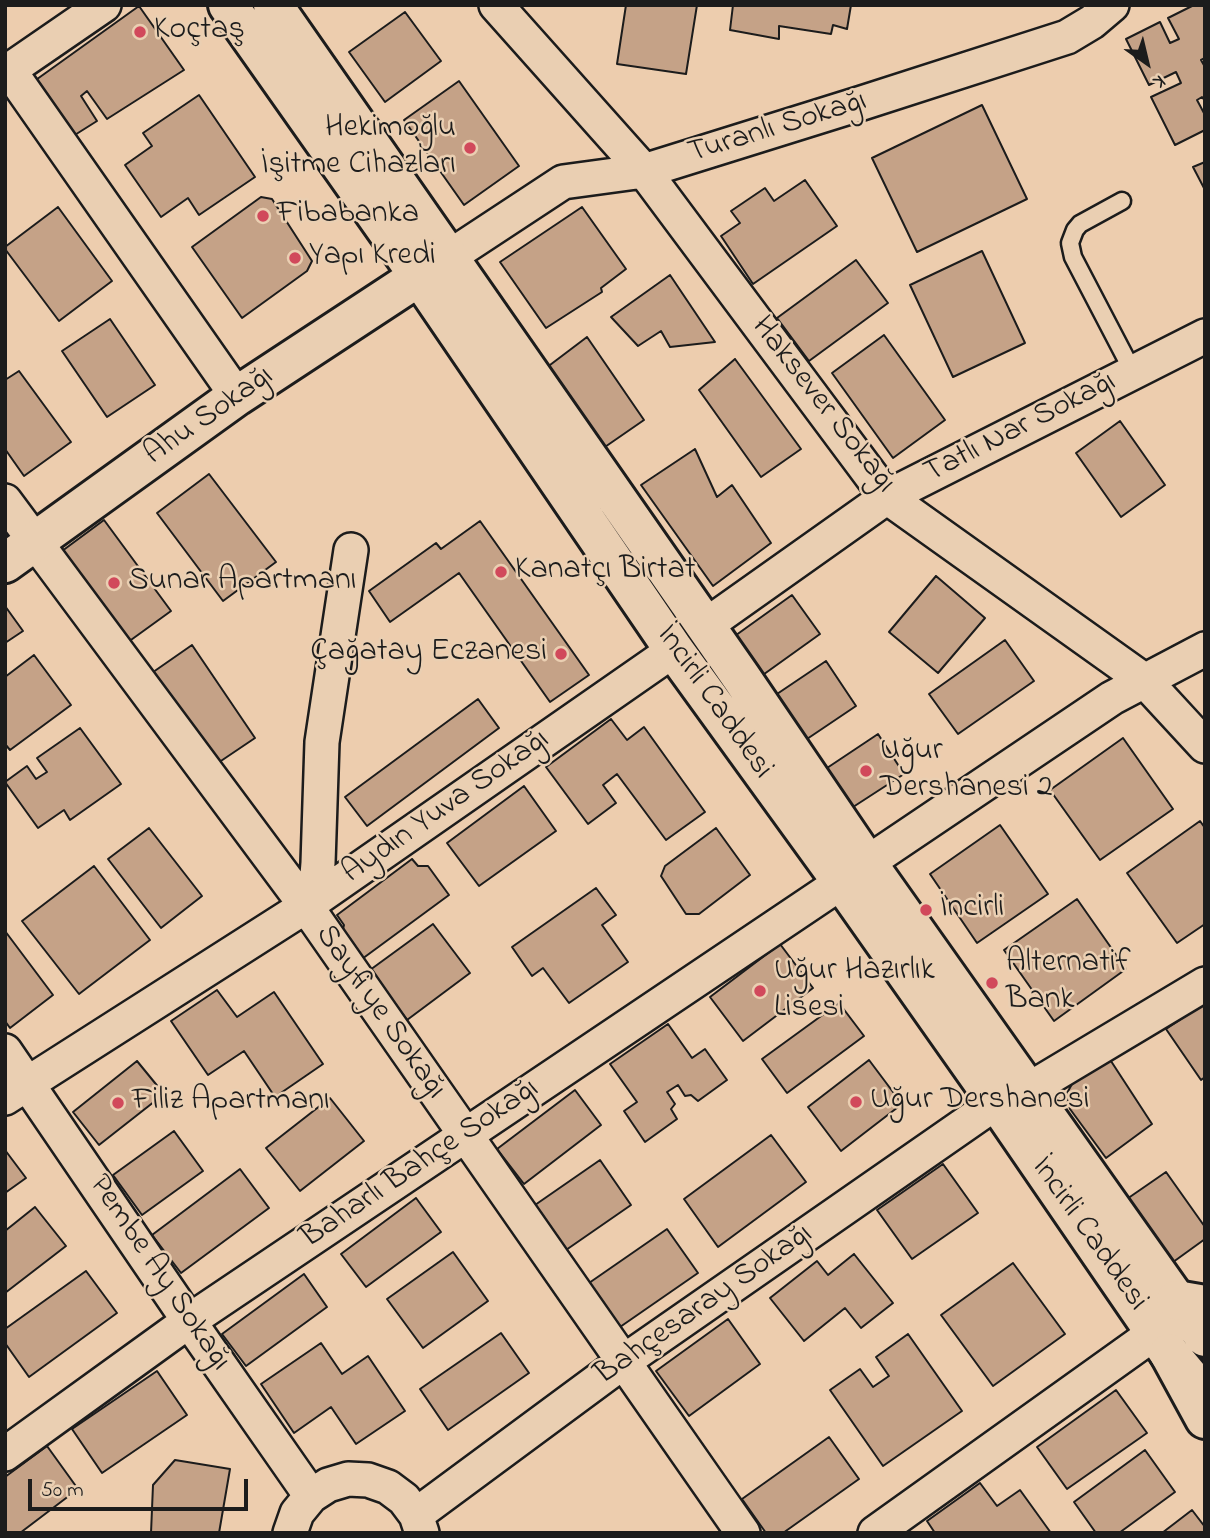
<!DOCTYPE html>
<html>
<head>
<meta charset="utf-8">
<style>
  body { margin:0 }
  #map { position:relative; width:1210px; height:1538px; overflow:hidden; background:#edcdae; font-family:"Indie Flower",sans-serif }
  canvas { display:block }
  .frame { position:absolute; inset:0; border:7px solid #1c1c1c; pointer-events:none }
  .north { position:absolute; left:1112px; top:28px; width:70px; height:70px; -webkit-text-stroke:5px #eacfb2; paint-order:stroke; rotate:146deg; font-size:19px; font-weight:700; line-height:28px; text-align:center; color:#1c1c1c }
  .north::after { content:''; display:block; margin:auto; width:24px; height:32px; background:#1c1c1c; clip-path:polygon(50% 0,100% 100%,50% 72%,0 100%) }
  .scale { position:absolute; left:28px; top:1479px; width:220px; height:32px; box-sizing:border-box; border:4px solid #1c1c1c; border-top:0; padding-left:9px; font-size:21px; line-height:24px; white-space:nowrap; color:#1c1c1c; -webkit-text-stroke:5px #eacfb2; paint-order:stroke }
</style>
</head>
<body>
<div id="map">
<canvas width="1210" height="1538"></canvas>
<div class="frame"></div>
<div class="north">K</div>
<div class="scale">50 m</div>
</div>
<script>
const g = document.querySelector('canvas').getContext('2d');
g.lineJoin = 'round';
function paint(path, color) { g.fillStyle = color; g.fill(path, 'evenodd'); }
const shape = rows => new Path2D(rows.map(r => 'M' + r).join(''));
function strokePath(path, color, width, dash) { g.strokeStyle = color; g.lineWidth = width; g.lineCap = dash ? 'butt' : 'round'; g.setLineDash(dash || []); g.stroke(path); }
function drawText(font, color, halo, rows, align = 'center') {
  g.font = font + ' "Indie Flower",sans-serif'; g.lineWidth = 5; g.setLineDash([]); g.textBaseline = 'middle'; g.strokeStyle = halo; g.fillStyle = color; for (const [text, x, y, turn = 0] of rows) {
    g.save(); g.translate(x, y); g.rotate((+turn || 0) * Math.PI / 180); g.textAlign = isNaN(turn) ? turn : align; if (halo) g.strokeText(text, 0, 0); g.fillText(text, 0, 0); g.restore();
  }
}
const building = shape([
  [626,5,697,5,686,74,617,64,626,5],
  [733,5,851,5,847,29,833,25,831,34,779,26,779,39,730,30,733,5],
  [1194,5,1205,5,1205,58,1201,60,1205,67,1205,101,1202,97,1197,100,1205,115,1205,130,1175,145,1151,97,1181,83,1176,72,1149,85,1126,39,1160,22,1170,43,1179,39,1168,18,1194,5],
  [139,6,184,70,107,119,87,91,81,96,97,121,70,138,33,82,139,6],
  [405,12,441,61,385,102,349,52,405,12],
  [459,81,519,166,464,205,404,120,459,81],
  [199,95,255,177,199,215,188,198,161,217,125,165,152,146,143,133,199,95],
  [982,105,1027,199,917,252,872,158,982,105],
  [1205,162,1205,190,1193,167,1205,162],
  [805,180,837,226,753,284,721,236,740,223,731,211,765,188,774,201,805,180],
  [261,197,272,199,312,261,307,271,242,318,192,247,261,197],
  [58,207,112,281,59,321,5,249,5,247,58,207],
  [582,207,626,269,601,288,602,292,546,328,500,262,582,207],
  [982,251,1025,343,953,377,910,285,982,251],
  [856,260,888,303,809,361,777,318,856,260],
  [670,275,715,342,670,347,661,331,638,346,611,317,670,275],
  [110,319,155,385,107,417,62,351,110,319],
  [884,335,945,420,893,458,832,373,884,335],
  [587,337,644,420,602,449,546,368,587,337],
  [735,359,801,449,761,477,699,390,735,359],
  [19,371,71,442,24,476,5,449,5,380,19,371],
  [1120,421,1165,485,1121,517,1076,453,1120,421],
  [695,449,717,497,732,485,771,543,713,586,641,485,695,449],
  [209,474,276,562,223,601,157,513,209,474],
  [104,520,171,611,124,645,58,554,104,520],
  [480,521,589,675,550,702,459,573,390,622,369,591,436,543,441,549,480,521],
  [936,576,985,618,938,673,889,632,936,576],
  [792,595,820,634,760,677,732,638,792,595],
  [5,606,23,631,5,643,5,606],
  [1005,640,1034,681,958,734,929,694,1005,640],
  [192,645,255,738,209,769,146,677,192,645],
  [34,655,71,705,10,750,5,744,5,677,34,655],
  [826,661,856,706,804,741,774,696,826,661],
  [478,699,499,728,367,826,345,797,478,699],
  [611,719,627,740,644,727,705,812,666,840,617,774,603,785,616,803,588,824,546,767,611,719],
  [80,728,121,784,70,820,64,810,38,828,5,782,27,766,36,779,47,772,37,758,80,728],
  [878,734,904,774,850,809,824,770,878,734],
  [1123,738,1173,809,1100,860,1050,790,1123,738],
  [524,786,556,831,479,886,447,843,524,786],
  [1200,821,1205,828,1205,924,1177,943,1127,873,1200,821],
  [1000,825,1048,894,977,943,930,874,1000,825],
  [149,828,202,896,161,928,108,859,149,828],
  [716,828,750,875,699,914,686,914,661,876,665,866,716,828],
  [412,859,418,866,428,866,449,895,362,959,342,933,344,925,337,915,412,859],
  [94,866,150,940,79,994,22,921,94,866],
  [596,888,616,915,602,925,628,962,569,1003,543,968,532,976,512,947,596,888],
  [1077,899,1126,969,1054,1021,1004,950,1077,899],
  [433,924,470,973,407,1020,370,970,433,924],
  [5,931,53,995,10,1028,5,1021,5,931],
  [780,944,813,988,743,1041,710,997,780,944],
  [217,990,237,1017,274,992,323,1064,275,1097,244,1051,208,1075,171,1021,217,990],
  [839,1003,864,1036,787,1093,762,1059,839,1003],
  [1205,1003,1205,1077,1201,1080,1166,1029,1205,1003],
  [668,1024,692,1058,705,1049,727,1080,698,1101,691,1095,685,1096,678,1085,667,1092,675,1104,671,1109,677,1119,645,1142,624,1111,637,1102,610,1064,668,1024],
  [1109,1058,1152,1124,1106,1158,1070,1109,1066,1095,1072,1084,1109,1058],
  [869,1060,902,1104,841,1151,808,1107,869,1060],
  [137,1061,164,1094,99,1145,73,1112,137,1061],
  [575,1090,601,1125,524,1184,497,1149,575,1090],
  [330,1098,364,1141,300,1191,266,1148,330,1098],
  [174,1131,203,1171,142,1215,113,1175,174,1131],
  [771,1135,806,1182,718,1247,684,1199,771,1135],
  [5,1150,26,1178,5,1193,5,1150],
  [600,1160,631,1205,566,1250,535,1205,600,1160],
  [943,1164,978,1213,912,1259,877,1210,943,1164],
  [240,1169,269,1208,181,1273,152,1235,240,1169],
  [1166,1172,1205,1227,1205,1239,1169,1265,1124,1201,1166,1172],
  [416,1198,441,1232,366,1287,341,1254,416,1198],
  [35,1207,66,1246,5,1293,5,1231,35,1207],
  [667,1229,698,1273,620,1327,589,1283,667,1229],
  [453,1252,488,1301,423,1348,387,1299,453,1252],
  [854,1254,893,1303,861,1328,845,1308,804,1341,770,1298,817,1261,828,1275,854,1254],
  [1013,1263,1065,1334,993,1386,941,1315,1013,1263],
  [86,1271,117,1313,29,1377,5,1343,5,1329,86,1271],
  [304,1274,327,1307,246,1366,222,1334,304,1274],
  [728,1319,760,1364,689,1416,656,1371,728,1319],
  [501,1333,529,1373,448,1430,420,1389,501,1333],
  [908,1334,962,1411,883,1466,830,1390,860,1369,873,1387,889,1376,876,1357,908,1334],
  [321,1343,342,1374,368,1356,405,1411,356,1444,331,1407,294,1433,261,1384,321,1343],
  [157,1371,187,1415,102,1473,72,1429,157,1371],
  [1116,1390,1147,1433,1067,1489,1037,1447,1116,1390],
  [829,1437,859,1479,783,1533,766,1533,742,1499,829,1437],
  [47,1446,78,1489,20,1533,5,1533,5,1477,47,1446],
  [1145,1450,1175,1492,1119,1533,1096,1533,1074,1502,1145,1450],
  [175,1460,230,1469,219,1533,151,1533,153,1485,175,1460],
  [980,1483,997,1506,1020,1490,1051,1533,935,1533,927,1521,980,1483],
  [1192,1510,1205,1527,1205,1533,1162,1533,1192,1510]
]);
paint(building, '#c5a287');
strokePath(building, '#1c1c1c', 2);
const lane = shape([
  [1122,201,1080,224,1075,230,1070,243,1073,257,1133,372]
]);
const street = shape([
  [496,5,644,171,887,497,1145,681,1205,746],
  [9,70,237,396],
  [5,73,104,5],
  [449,257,563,182,644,171,862,103,1067,37,1092,22,1112,5],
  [5,501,306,906,743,1533],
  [705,626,887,497,1205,336],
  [867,863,1112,698,1205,649],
  [315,899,318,863,322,742,351,550],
  [5,1051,189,1321,311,1496],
  [1028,1090,1205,984],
  [5,1098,306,906,674,650],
  [5,1454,189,1321,842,882],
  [416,1515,623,1362,997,1102],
  [290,1533,297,1513,311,1496,328,1485,348,1479,368,1480,388,1487,404,1499,416,1515,422,1533],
  [875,1533,1156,1332]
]);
const secondary = shape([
  [228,5,419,276,674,650,842,882,997,1102,1169,1353,1190,1378],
  [273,5,741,677,867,863,1176,1300,1205,1337],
  [5,563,237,396,441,262]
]);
const primary = shape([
  [1176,1300,1205,1305],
  [1169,1353,1205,1419]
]);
strokePath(lane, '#1c1c1c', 21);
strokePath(street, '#1c1c1c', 38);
strokePath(secondary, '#1c1c1c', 44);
strokePath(primary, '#1c1c1c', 44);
strokePath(lane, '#eacfb2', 16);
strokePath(street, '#eacfb2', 33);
strokePath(secondary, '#eacfb2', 38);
strokePath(primary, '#eacfb2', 38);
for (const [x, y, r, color] of [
  [140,32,7,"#d1495b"],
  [470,148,7,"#d1495b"],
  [263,216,7,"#d1495b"],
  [295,258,7,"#d1495b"],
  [501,572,7,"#d1495b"],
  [114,583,7,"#d1495b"],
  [561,654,7,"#d1495b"],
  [866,771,7,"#d1495b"],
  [926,910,7,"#d1495b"],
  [992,983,7,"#d1495b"],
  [760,991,7,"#d1495b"],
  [856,1102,7,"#d1495b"],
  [118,1103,7,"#d1495b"]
]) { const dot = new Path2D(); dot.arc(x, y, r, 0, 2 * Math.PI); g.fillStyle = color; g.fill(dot); strokePath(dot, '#eacfb2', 2.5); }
drawText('32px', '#1c1c1c', '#eacfb2', [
  ["Koçtaş",154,32],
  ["Hekimoğlu",456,130,"right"],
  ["İşitme Cihazları",456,167,"right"],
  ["Fibabanka",277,216],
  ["Yapı Kredi",309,258],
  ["Kanatçı Birtat",515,572],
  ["Sunar Apartmanı",128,583],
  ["Çağatay Eczanesi",547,654,"right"],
  ["Uğur",880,753],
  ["Dershanesi 2",880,790],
  ["İncirli",940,910],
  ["Alternatif",1006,965],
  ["Bank",1006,1002],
  ["Uğur Hazırlık",774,973],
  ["Lisesi",774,1010],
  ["Uğur Dershanesi",870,1102],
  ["Filiz Apartmanı",132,1103]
], 'left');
drawText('32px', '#1c1c1c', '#eacfb2', [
  ["Turanlı Sokağı",778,129,-17],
  ["Haksever Sokağı",822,406,52],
  ["Ahu Sokağı",210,417,-35],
  ["Tatlı Nar Sokağı",1021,429,-27],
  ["İncirli Caddesi",713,703,55],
  ["Aydın Yuva Sokağı",447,808,-35],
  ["Sayfiye Sokağı",379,1013,55],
  ["Baharlı Bahçe Sokağı",421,1165,-34],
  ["İncirli Caddesi",1088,1235,55],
  ["Pembe Ay Sokağı",158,1274,56],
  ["Bahçesaray Sokağı",705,1306,-35]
]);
</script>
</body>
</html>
